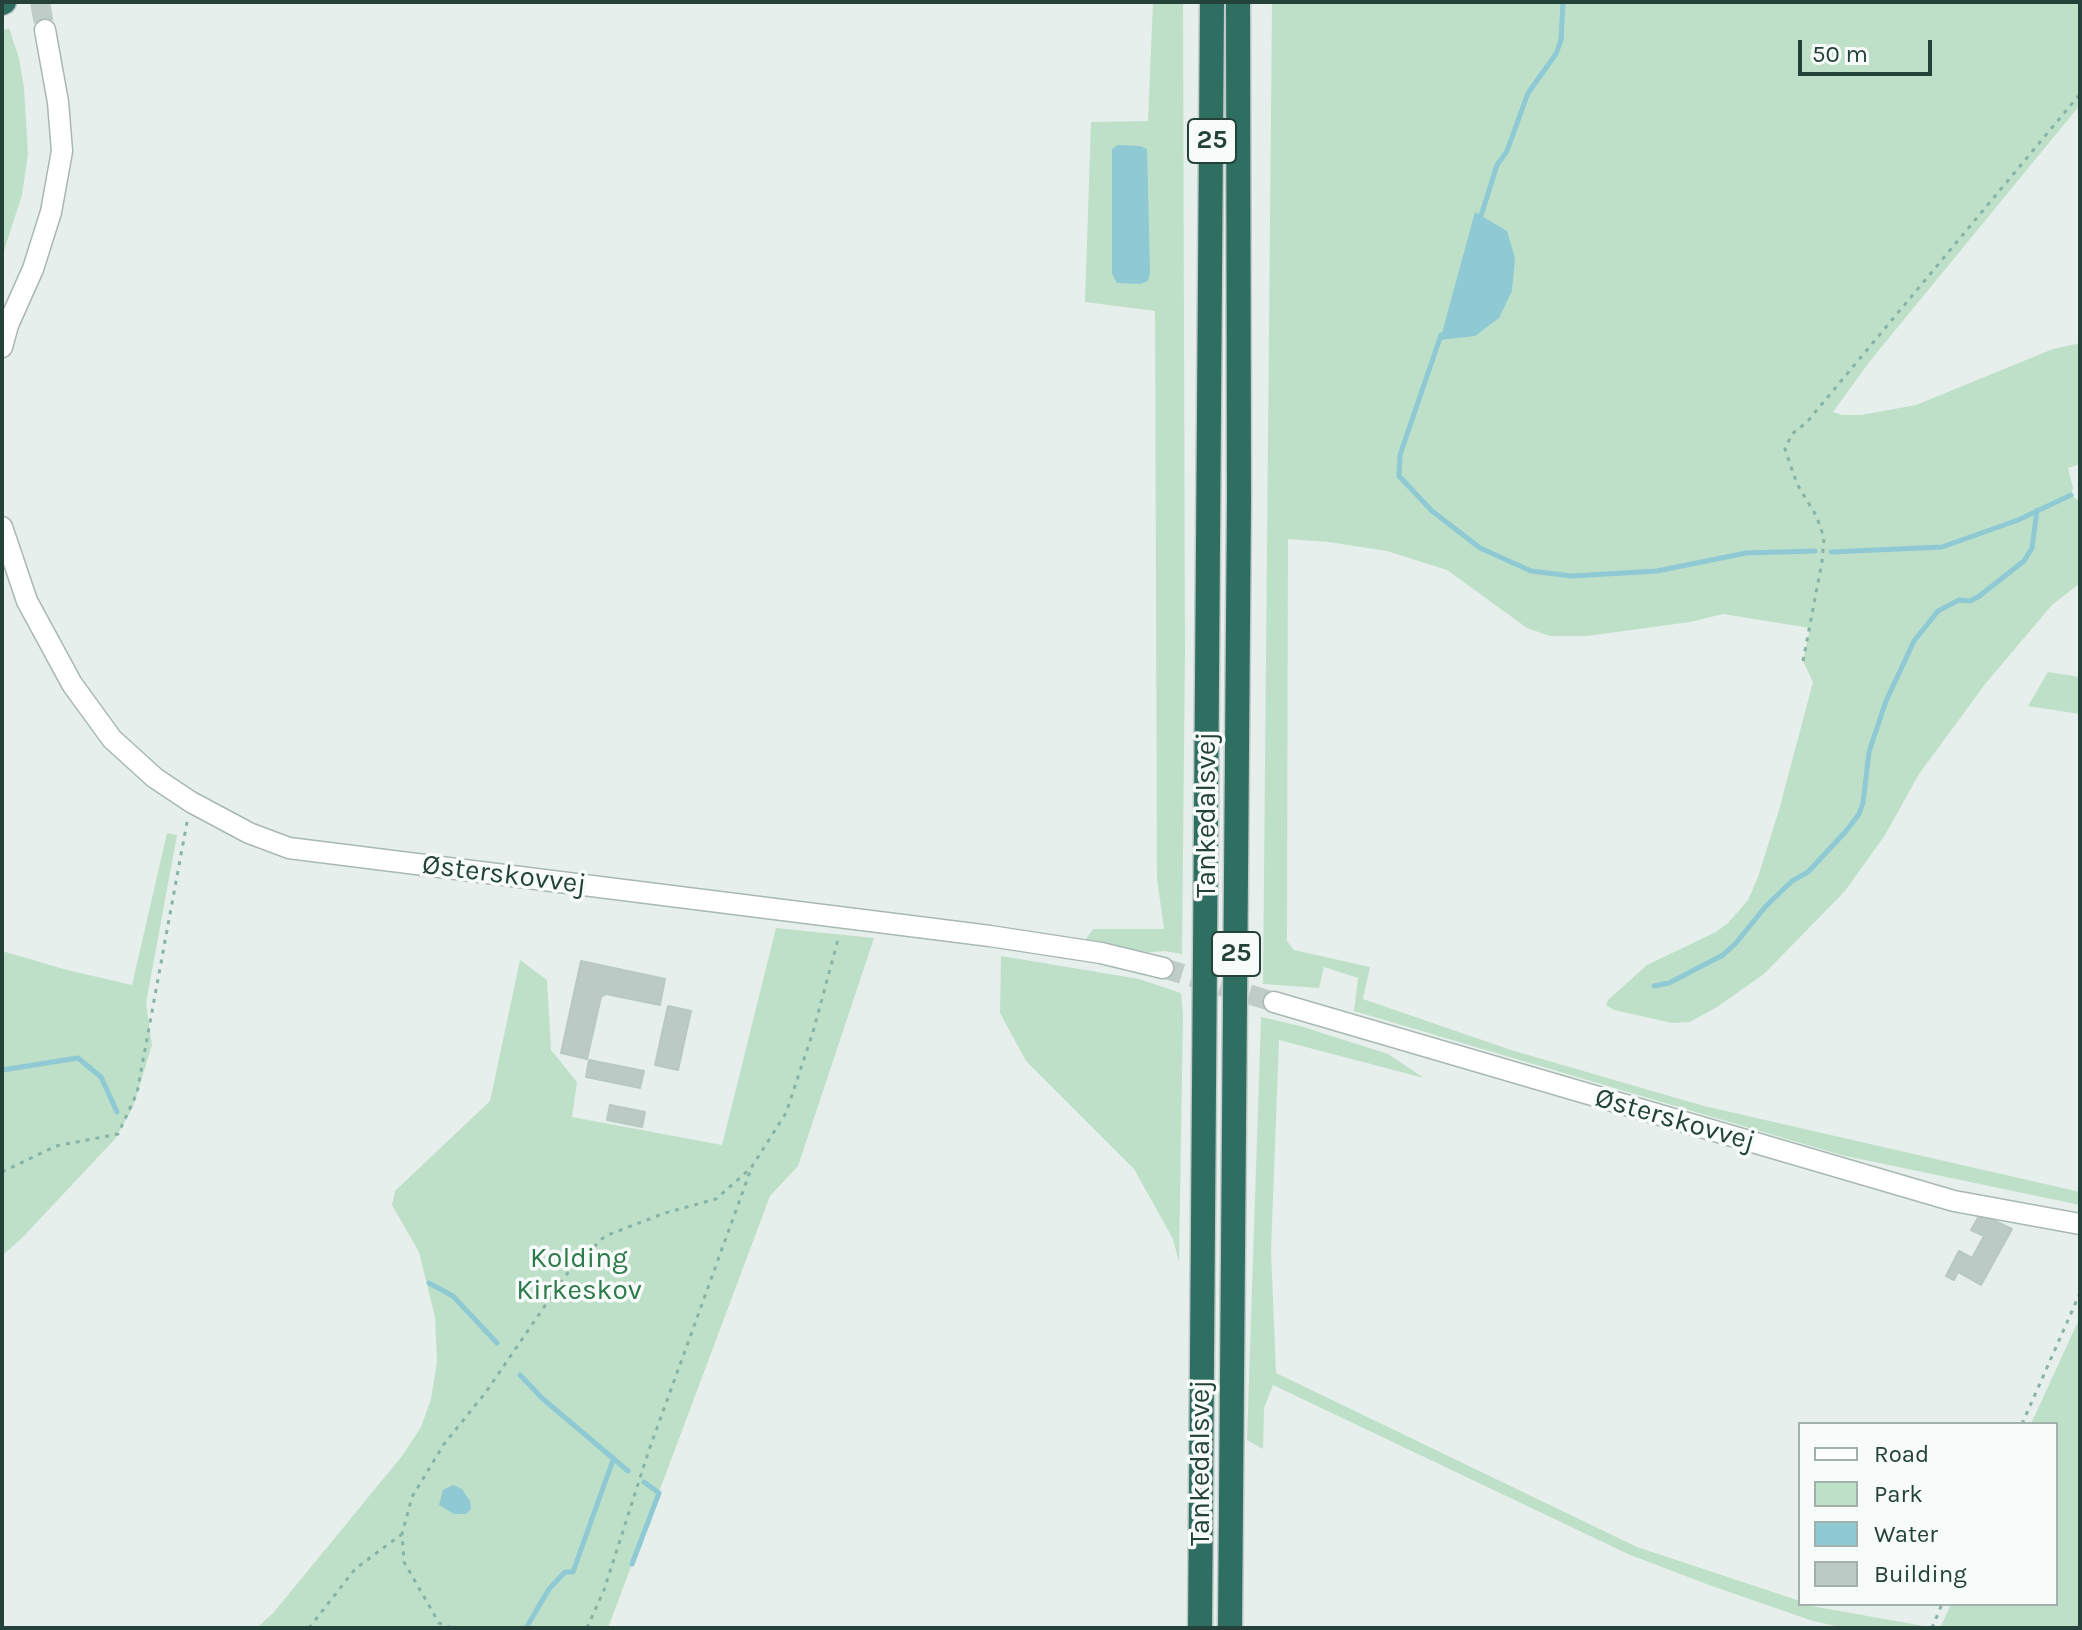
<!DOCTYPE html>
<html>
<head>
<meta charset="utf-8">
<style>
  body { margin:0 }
  #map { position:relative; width:2082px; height:1630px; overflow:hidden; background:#e6efeb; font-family:Karla,sans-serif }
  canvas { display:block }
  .frame { position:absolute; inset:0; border:4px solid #24423a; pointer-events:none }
  .legend { position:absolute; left:1798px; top:1422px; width:260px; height:184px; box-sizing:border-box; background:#f7fbf9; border:2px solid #a3b1ad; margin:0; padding:10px 14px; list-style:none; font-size:24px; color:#24423a }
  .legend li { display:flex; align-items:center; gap:16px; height:40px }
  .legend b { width:40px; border:2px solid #a3b1ad }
  .scale { position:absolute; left:1798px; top:40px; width:134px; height:36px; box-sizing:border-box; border:4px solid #24423a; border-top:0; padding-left:10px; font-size:24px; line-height:28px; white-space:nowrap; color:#24423a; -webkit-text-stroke:6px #f7fbf9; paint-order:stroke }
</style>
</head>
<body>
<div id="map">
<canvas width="2082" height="1630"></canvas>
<div class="frame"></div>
<ul class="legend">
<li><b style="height:10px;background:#fff"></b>Road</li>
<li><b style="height:22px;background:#bfe0c8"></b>Park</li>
<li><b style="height:22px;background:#8ec9d4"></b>Water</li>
<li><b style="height:22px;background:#bbcac4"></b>Building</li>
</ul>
<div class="scale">50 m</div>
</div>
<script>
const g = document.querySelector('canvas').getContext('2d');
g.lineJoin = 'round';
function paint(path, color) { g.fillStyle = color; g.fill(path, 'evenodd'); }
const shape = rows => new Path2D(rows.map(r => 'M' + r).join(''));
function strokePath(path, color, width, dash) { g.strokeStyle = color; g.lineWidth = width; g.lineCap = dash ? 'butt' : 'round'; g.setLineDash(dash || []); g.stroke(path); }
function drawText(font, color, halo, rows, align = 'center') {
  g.font = font + ' Karla,sans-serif'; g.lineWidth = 7; g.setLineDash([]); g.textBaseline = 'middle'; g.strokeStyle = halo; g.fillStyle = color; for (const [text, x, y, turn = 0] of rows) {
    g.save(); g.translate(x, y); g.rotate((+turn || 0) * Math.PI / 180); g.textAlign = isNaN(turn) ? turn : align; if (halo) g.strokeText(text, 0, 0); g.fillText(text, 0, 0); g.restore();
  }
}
paint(shape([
  [1153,2,1183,2,1185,652,1182,954,1164,951,1140,953,1084,942,1093,929,1164,929,1157,879,1155,311,1085,302,1091,122,1148,121],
  [1272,2,2080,2,2080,105,1870,361,1833,412,1842,415,1861,415,1916,405,2053,349,2080,343,2080,464,2068,468,2073,488,2071,495,2080,502,2080,583,2052,605,1986,683,1919,774,1885,835,1845,891,1764,974,1717,1007,1690,1022,1672,1023,1614,1010,1606,1005,1608,1000,1647,965,1716,932,1728,923,1748,900,1758,877,1779,810,1813,682,1803,661,1810,628,1723,614,1690,622,1587,636,1550,636,1527,628,1447,570,1387,551,1328,542,1288,539,1287,941,1294,950,1370,967,1363,999,1511,1050,1704,1106,2080,1192,2080,1205,1841,1155,1354,1011,1358,978,1324,967,1319,988,1263,984],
  [9,28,19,58,24,88,28,154,22,195,2,257,2,31],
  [2048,672,2080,677,2080,714,2028,706],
  [167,833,177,835,146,1003,152,1045,133,1107,115,1139,22,1238,2,1256,2,951,67,970,132,985],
  [776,928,874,938,798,1166,770,1196,608,1628,257,1628,274,1612,402,1456,421,1427,431,1399,437,1361,435,1317,419,1252,392,1205,395,1191,490,1101,520,960,547,980,551,1050,577,1082,572,1117,722,1145],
  [1001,956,1139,979,1181,993,1183,1013,1179,1262,1173,1239,1134,1169,1026,1061,1000,1013],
  [1261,1017,1300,1026,1388,1054,1424,1078,1279,1040,1271,1251,1276,1373,1637,1547,1800,1601,1800,1604,1924,1626,1923,1628,1845,1628,1813,1621,1709,1585,1628,1554,1273,1385,1264,1408,1263,1449,1247,1440],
  [2080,1317,2080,1628,1940,1628,1951,1604,2056,1604,2056,1424,2031,1424]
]), '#bfe0c8');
paint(shape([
  [1118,145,1140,146,1147,149,1150,273,1148,281,1140,284,1117,283,1112,274,1112,149],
  [1475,212,1507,231,1515,258,1512,291,1499,318,1475,336,1440,340],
  [453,1485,462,1489,470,1501,471,1509,466,1514,454,1514,439,1505,443,1490]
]), '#8ec9d4');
strokePath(shape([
  [1480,219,1497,165,1507,151,1528,93,1556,54,1561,40,1563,2],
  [1441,335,1400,455,1399,476,1432,511,1480,548,1531,571,1572,576,1657,571,1746,553,1815,551],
  [1831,552,1942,547,2018,520,2071,495],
  [1654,986,1669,983,1723,955,1736,943,1766,906,1792,881,1808,872,1847,830,1859,814,1863,803,1869,752,1886,701,1914,641,1938,611,1959,600,1970,601,1978,597,2024,561,2032,548,2037,510],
  [2,1070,78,1058,101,1077,117,1112],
  [429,1283,453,1296,497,1343],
  [520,1375,543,1399,628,1471],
  [632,1564,659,1493,644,1482],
  [526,1628,549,1589,565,1572,573,1572,613,1460]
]), '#8ec9d4', 5);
const building = shape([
  [581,961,665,979,660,1005,606,994,601,997,587,1059,561,1053,581,961],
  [668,1006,691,1011,678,1070,655,1065,668,1006],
  [589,1060,644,1071,640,1088,586,1077,589,1060],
  [610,1105,645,1112,642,1127,607,1120,610,1105],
  [1980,1214,2012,1229,1981,1285,1958,1272,1954,1280,1946,1276,1959,1251,1972,1258,1984,1236,1971,1230,1980,1214]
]);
paint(building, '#bbcac4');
strokePath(building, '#b8c9c2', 2);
strokePath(shape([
  [40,2,45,30],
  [1163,968,1274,1002]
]), '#bfccc8', 20, [20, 10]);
const street = shape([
  [2,347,8,325,33,269,51,212,62,151,58,102,45,30],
  [2,527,27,601,72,684,112,739,155,778,191,802,249,833,289,848,990,936,1101,953,1163,968],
  [1274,1002,1954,1201,2080,1224]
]);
const highway = shape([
  [2,3,4,2],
  [1200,1628,1212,2],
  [1230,1628,1239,499,1238,2]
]);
strokePath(street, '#a8b8b2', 23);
strokePath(highway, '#c2cac8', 27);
strokePath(shape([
  [1803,661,1822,562,1824,538,1817,517,1797,484,1785,449,1792,434,1807,422,2080,94],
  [2,1172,56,1146,118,1134,137,1093,187,822],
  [2022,1424,2080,1293],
  [309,1628,355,1569,402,1534],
  [451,1628,439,1623,404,1562,402,1534,412,1497,444,1444,486,1392,566,1275,605,1236,665,1213,716,1199,751,1168,786,1113,813,1032,839,936],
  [587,1628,604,1590,649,1450,751,1169],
  [1932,1628,1942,1604]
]), '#86b3a5', 3, [4, 6]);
strokePath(street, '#fff', 20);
strokePath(highway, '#2f6f62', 24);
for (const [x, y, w] of [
  [1212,141,48],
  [1236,954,48]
]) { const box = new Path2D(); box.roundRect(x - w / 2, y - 22, w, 44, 6); g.fillStyle = '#f7fbf9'; g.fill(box); strokePath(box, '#24423a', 2); }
drawText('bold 26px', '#24423a', null, [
  ["25",1212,141],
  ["25",1236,954]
]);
drawText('28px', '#24423a', '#f7fbf9', [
  ["Tankedalsvej",1207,815,-90],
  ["Østerskovvej",504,875,7],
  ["Østerskovvej",1675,1120,16],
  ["Tankedalsvej",1201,1463,-90]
]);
drawText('28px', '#2d7a4b', '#f7fbf9', [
  ["Kolding",579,1259],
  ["Kirkeskov",579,1291]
]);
</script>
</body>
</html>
